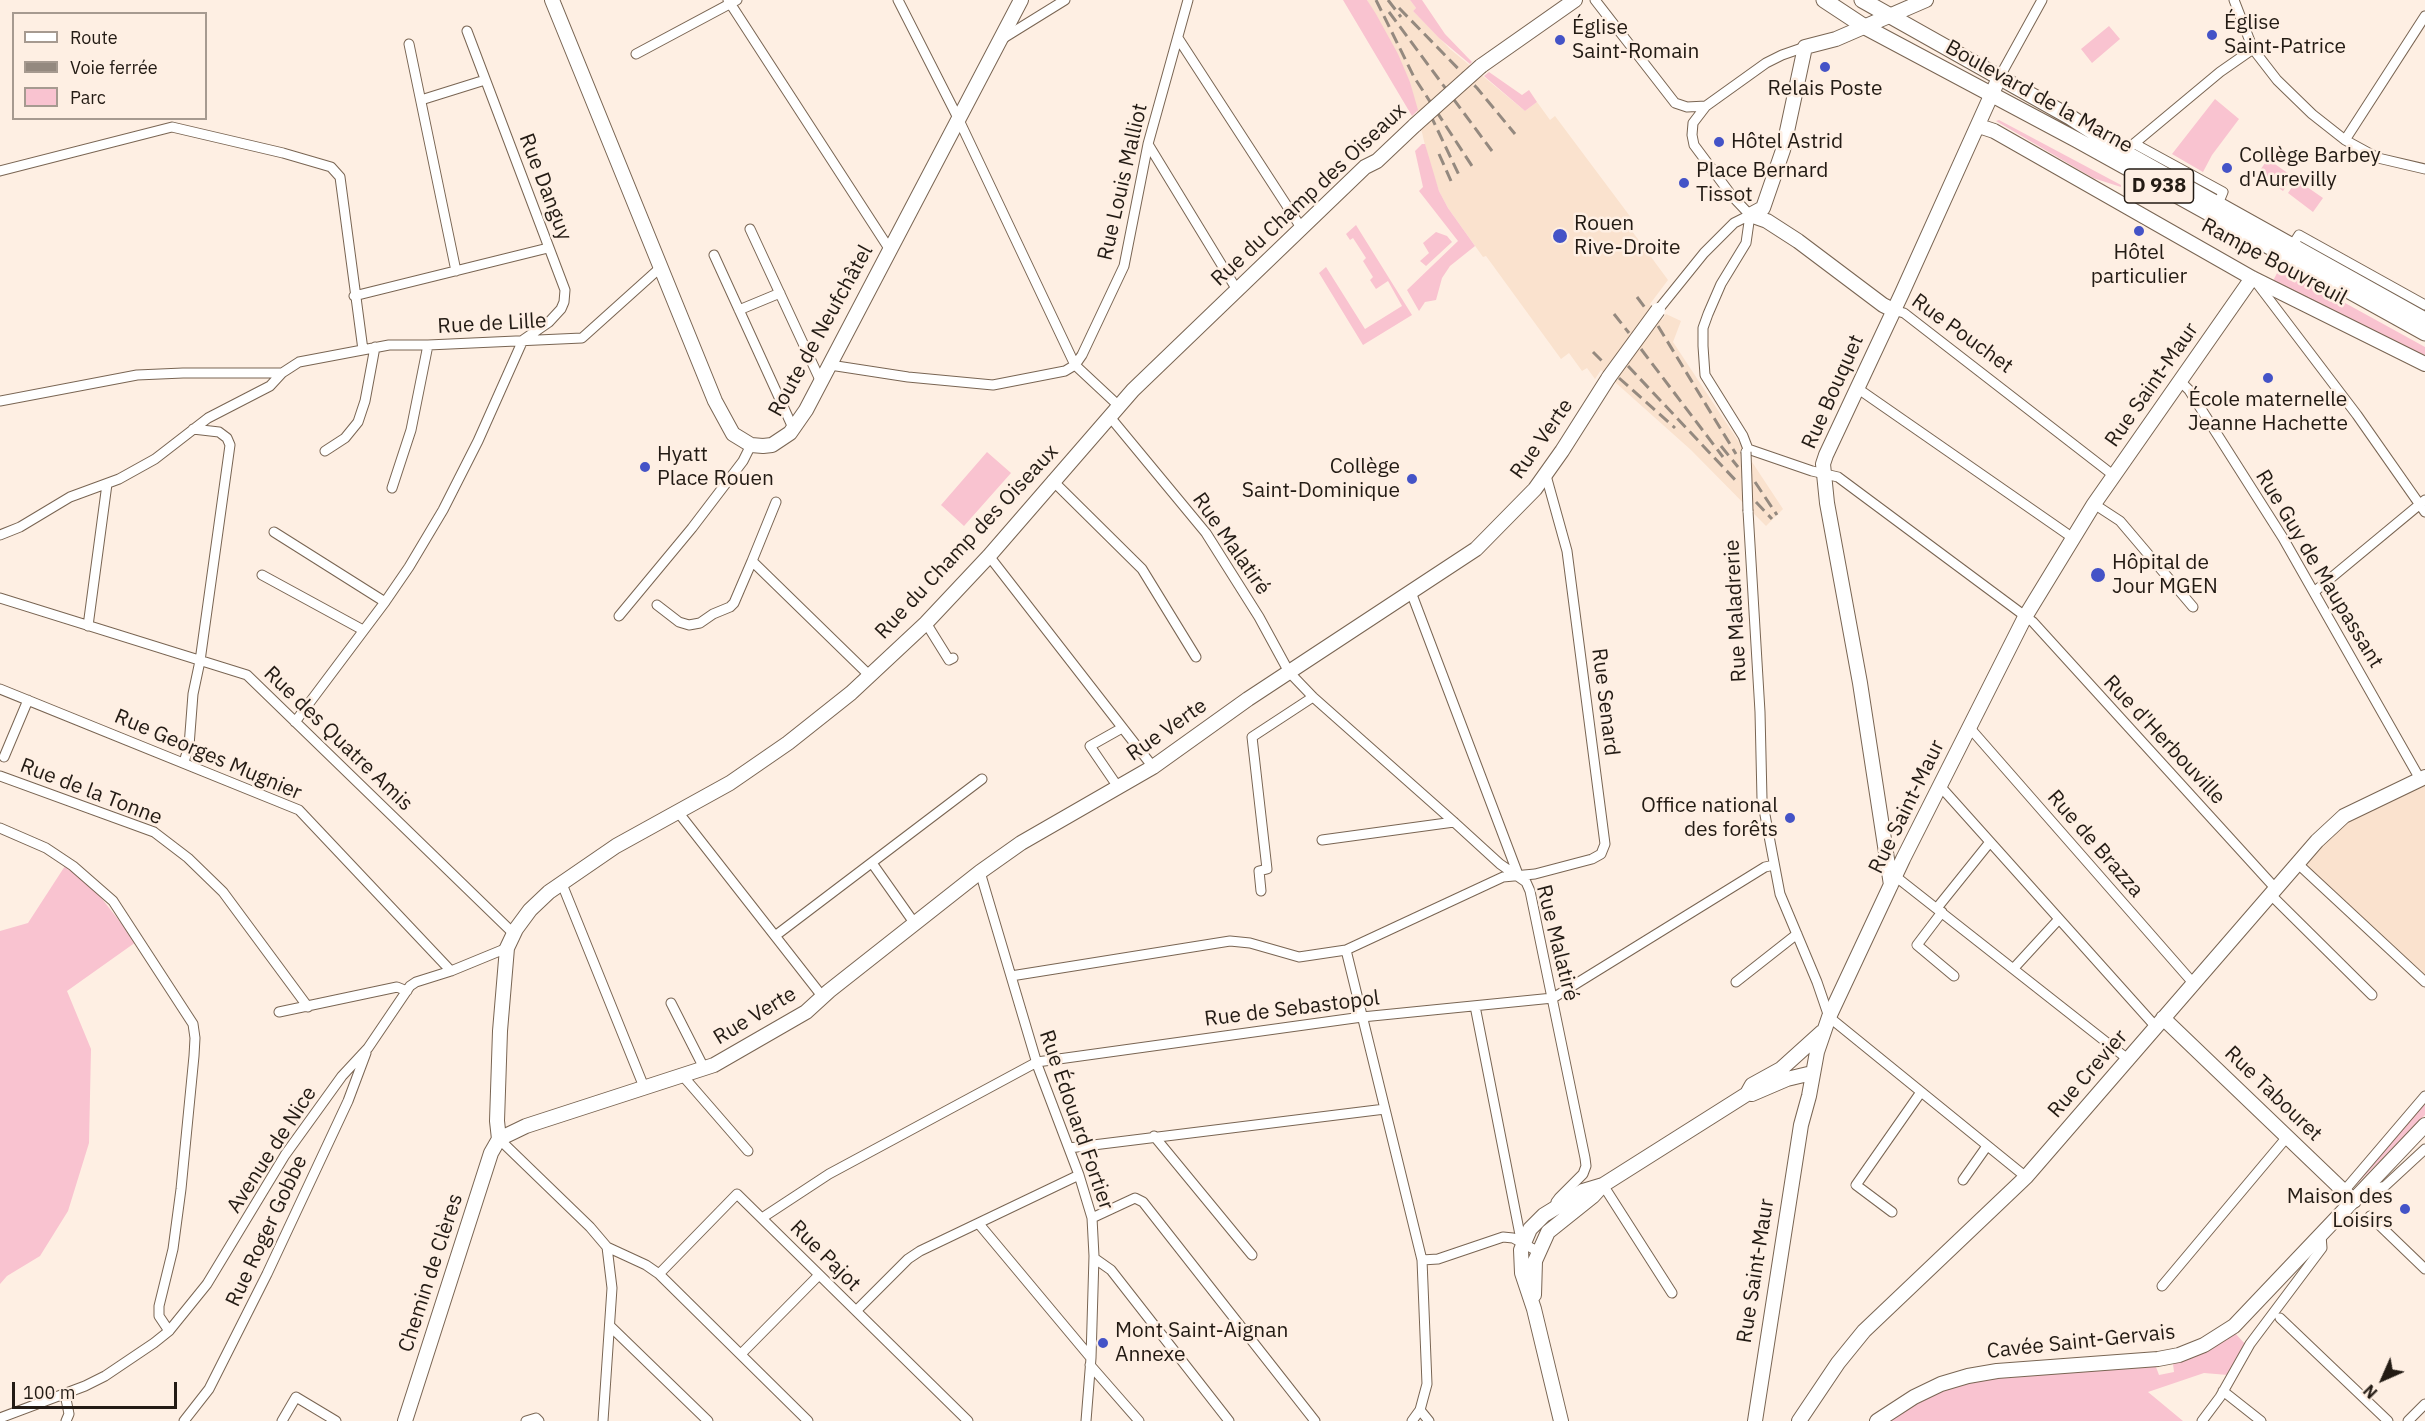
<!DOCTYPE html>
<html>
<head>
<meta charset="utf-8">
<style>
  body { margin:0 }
  #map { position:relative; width:2425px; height:1421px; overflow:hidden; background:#feefe3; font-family:"IBM Plex Sans",sans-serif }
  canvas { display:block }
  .legend { position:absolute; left:12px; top:12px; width:195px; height:108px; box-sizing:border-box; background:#feefe3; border:2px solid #a69a90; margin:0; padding:8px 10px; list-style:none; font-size:18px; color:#231b14 }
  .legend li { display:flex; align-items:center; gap:12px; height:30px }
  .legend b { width:30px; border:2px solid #a69a90 }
  .north { position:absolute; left:2353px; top:1349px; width:60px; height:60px; -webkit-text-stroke:4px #feefe3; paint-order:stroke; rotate:225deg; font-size:16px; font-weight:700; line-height:24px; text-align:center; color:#231b14 }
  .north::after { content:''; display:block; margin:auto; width:21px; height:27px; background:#231b14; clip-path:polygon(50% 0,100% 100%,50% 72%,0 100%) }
  .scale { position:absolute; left:12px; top:1382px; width:165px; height:27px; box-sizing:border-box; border:3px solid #231b14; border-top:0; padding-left:8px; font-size:18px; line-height:21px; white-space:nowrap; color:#231b14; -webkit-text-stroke:4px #feefe3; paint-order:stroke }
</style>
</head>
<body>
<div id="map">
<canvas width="2425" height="1421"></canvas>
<ul class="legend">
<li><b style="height:8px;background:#fff"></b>Route</li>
<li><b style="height:8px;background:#94897f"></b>Voie ferrée</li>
<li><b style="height:16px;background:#f9c3d0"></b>Parc</li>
</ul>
<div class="north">N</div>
<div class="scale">100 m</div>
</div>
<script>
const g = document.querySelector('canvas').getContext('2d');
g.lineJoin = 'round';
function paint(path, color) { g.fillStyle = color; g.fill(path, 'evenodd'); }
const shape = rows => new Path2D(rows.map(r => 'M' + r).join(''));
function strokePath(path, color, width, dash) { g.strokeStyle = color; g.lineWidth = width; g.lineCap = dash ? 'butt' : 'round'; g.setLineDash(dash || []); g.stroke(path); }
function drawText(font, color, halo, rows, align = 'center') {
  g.font = font + ' "IBM Plex Sans",sans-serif'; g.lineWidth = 5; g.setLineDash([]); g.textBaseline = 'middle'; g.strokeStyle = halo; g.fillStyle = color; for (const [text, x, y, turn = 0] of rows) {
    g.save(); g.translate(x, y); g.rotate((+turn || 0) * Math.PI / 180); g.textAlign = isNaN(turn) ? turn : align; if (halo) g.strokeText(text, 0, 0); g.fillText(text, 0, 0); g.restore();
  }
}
paint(shape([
  [1367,0,1410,0,1416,8,1413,11,1450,49,1525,111,1537,102,1550,120,1555,116,1635,223,1629,227,1668,280,1650,304,1662,320,1666,314,1681,321,1673,342,1783,509,1766,526,1691,450,1616,383,1601,370,1595,379,1587,368,1582,371,1569,353,1561,359,1486,256,1483,257,1448,208,1439,191,1429,162,1410,82],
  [2425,785,2425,977,2306,865,2337,830,2354,818,2389,800]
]), '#fae2ce');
paint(shape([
  [1343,0,1367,0,1376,14,1398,54,1410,82,1418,110,1412,116],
  [1410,0,1422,0,1445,34,1472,62,1470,64,1439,38,1413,11,1416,8],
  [2109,26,2120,39,2092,63,2081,49],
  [1489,72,1522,95,1529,90,1537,102,1525,111,1484,76],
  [2215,99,2239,119,2212,155,2203,172,2172,154],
  [1999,120,2121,185,2121,187,2093,178,1996,121],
  [1422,144,1425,144,1439,191,1448,208,1475,246,1450,266,1442,278,1436,300,1425,302,1419,311,1407,290,1458,241,1419,191,1423,187,1415,151],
  [2268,159,2293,177,2283,191,2258,173],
  [2297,180,2323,198,2313,212,2288,193],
  [1356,225,1412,315,1363,345,1319,273,1326,267,1365,329,1402,306,1388,281,1376,289,1370,280,1373,277,1363,261,1366,258,1353,238,1350,240,1346,234],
  [1436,232,1447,236,1452,242,1426,266,1420,261,1429,253,1423,243],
  [2267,260,2425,347,2425,364,2272,283,2279,269,2266,262],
  [987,452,1011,473,964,526,941,505],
  [65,866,95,890,136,942,67,991,91,1049,89,1143,68,1211,40,1256,7,1276,0,1284,0,931,28,923],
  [2425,1103,2425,1115,2356,1185,2356,1183],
  [2234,1332,2246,1345,2228,1375,2204,1373,2148,1392,2183,1421,1887,1421,1942,1389,1998,1376,2145,1366,2156,1367,2159,1375,2174,1372,2173,1364,2196,1356]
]), '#f9c3d0');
const street = shape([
  [728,0,890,250],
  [898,0,958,118,1075,365,1120,407],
  [1595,0,1675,103,1687,107,1706,106],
  [2234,0,2253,49,2277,80,2312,114,2345,140,2378,158,2425,169],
  [1178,38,1302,229],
  [1002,39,1065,0],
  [409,44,456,271],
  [636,54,737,0],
  [1999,78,2042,0],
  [421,100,485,80],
  [2345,140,2425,16],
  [1148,144,1237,290],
  [2135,144,2223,192,2218,204],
  [2124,152,2220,72,2253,49],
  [0,171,172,127,283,153,331,167,340,177,363,350],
  [1750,215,1732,196,1694,145,1692,135,1693,123,1706,106,1766,63,1782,55,1805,47],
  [750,229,821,382],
  [2292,246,2299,235,2425,305],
  [714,255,793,428],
  [2256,282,2357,415,2425,512],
  [354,296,548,248],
  [739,310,780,293],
  [1658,310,1704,253,1734,223,1750,215],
  [1893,310,1904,313,2113,475],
  [830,365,908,377,993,385,1065,371,1075,365,1082,355,1124,266,1148,144,1188,0],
  [2181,382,2189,390,2283,538,2420,779],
  [1857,388,2073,538],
  [0,401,137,375,183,373,282,373,299,362,389,345,428,345,582,338,661,267],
  [1110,417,1206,533,1259,617,1289,672,1313,697,1454,822,1500,864,1526,882,1530,891,1585,1158,1586,1166,1583,1174,1559,1198,1556,1202,1556,1207],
  [1748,449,1812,471,1838,477,2033,622,2276,889],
  [325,451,345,438,358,422,365,401,375,347],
  [1746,452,1748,449,1743,436,1705,375,1703,346,1703,328,1708,314,1721,284,1746,243,1750,215],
  [1052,480,1142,569,1196,657],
  [392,488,411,430,428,345],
  [776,502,752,561,870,676],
  [2094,504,2120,521,2193,607],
  [1748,511,1760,712,1762,799,1780,894,1817,982,1829,1017,2026,1177],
  [274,532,385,602],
  [0,535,20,527,70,497,119,479,155,459,208,418,270,386,282,373],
  [989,556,1153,767],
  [262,575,363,630],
  [1411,592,1519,877],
  [2314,592,2425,500],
  [0,598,247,675,513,933],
  [657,605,679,622,689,625,700,623,713,614,730,607,734,603,752,561],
  [619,616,692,528,743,461,751,445],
  [926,623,949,660,953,658],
  [88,626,107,484],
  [0,689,299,810,451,971],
  [295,722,385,602,409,567,443,510,478,441,523,340,549,322,561,309,564,302,565,290,467,31],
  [1969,727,2194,984],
  [4,757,28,700],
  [184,762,189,746,193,694,200,661,230,445,227,438,219,432,193,429],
  [0,776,154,832,188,858,223,892,308,1007],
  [1940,786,2156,1027],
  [1118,787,1090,746,1122,728],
  [678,812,822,996],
  [0,828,46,848,73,866,113,901,193,1024,195,1038,194,1056,181,1189,173,1249,159,1306,159,1316,169,1331],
  [1322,840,1454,822],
  [872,863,915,924],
  [2297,863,2425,982],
  [980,872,1038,1067,1079,1175,1092,1218,1094,1256,1091,1358,1086,1421],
  [1895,876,2129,1060],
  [562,884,644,1087],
  [1261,891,1259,871,1267,869,1252,737,1313,697],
  [2271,895,2372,995],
  [1937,908,1990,842],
  [1942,912,1917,945,1954,976],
  [775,936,982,779],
  [1346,950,1422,1260,1427,1384,1420,1410,1412,1421],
  [2014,968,2059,919],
  [1011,976,1230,941,1250,943,1299,957,1346,950,1503,877,1535,874,1592,859,1601,854,1605,844,1567,551,1545,472],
  [1736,982,1797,934],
  [671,1003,704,1068],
  [1475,1006,1522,1245],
  [279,1012,397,987,407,991],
  [682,1075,748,1151],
  [1154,1136,1252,1255],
  [499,1139,590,1227,607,1247,612,1288,603,1421],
  [1069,1148,1385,1109],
  [1963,1180,1987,1146],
  [1603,1185,1672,1293],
  [2344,1191,2425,1096],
  [2363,1192,2385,1186,2425,1149],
  [1892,1212,1856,1185,1921,1092],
  [2370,1216,2425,1269],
  [762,1218,829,1174,1037,1062,1362,1017,1553,998,1765,867,1774,865],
  [1092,1218,1135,1198,1143,1202,1315,1421],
  [979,1224,1091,1358],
  [607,1247,646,1265,659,1274,808,1421],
  [1094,1258,1111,1270,1229,1421],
  [1422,1260,1438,1259,1503,1237,1513,1238,1539,1252],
  [659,1274,737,1194,968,1421],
  [2162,1286,2287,1137],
  [856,1311,908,1259,920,1251,1079,1175],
  [2280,1318,2388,1421],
  [610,1326,708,1421],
  [741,1354,819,1275],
  [1090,1365,1139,1421],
  [2223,1391,2261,1421],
  [65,1394,69,1414,66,1421],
  [1420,1410,1429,1421],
  [0,1418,85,1386,105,1376,154,1343,169,1331,207,1284,285,1155,342,1076,368,1048,410,986,416,982,451,971,507,948],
  [184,1421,209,1389,267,1274,348,1101,366,1053],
  [282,1421,296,1397,336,1421],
  [526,1421,536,1418,539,1421],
  [2202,1421,2220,1397,2250,1344,2322,1248,2321,1235],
  [2408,1421,2425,1404]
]);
const secondary = shape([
  [552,0,715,401,733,434,751,445,763,446,772,445,790,433,806,410,1021,0],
  [1481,66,1575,0],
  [1979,126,1994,131,2252,278,2425,364],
  [1750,215,1763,208,1783,150,1805,47,1836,39,1926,0],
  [1750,215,1767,221,1798,241,1883,305,1893,310],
  [1891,885,1860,683,1827,503,1823,464,1826,455,1902,293,1999,78],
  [2163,1018,2354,1201],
  [1752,1094,1787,1079,1812,1073],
  [499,1139,497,1121,500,1031,507,948,516,929,530,910,549,892,616,846,730,783,788,743,851,693,926,623,989,556,1133,390,1365,167,1377,161,1415,125],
  [499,1139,526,1126,714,1065,806,1012,829,991,980,872,1021,843,1153,767,1248,699,1476,549,1535,489,1562,451,1609,377],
  [1534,1295,1535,1261,1548,1232,1593,1196,1602,1186],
  [405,1421,491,1153,499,1139],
  [1561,1421,1534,1309,1522,1273,1521,1250,1530,1229,1544,1215,1583,1191,1603,1185,1747,1094,1752,1085,1781,1069,1822,1032],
  [1755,1421,1801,1125,1809,1096,1817,1052,1829,1017,1903,859,2025,617,2094,504,2252,278],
  [1799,1421,1838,1363,1864,1331,2026,1177,2317,841,2344,816,2425,777],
  [1877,1421,1914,1397,1941,1384,1968,1376,1997,1371,2158,1359,2179,1355,2204,1345,2234,1326,2425,1125]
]);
const primary = shape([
  [1824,0,1865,27,2077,140,2425,333],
  [1862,0,2070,117,2124,152,2425,320]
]);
strokePath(street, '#796553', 11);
strokePath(secondary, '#796553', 16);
strokePath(primary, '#796553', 17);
strokePath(street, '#fff', 9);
strokePath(secondary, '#fff', 14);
strokePath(primary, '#fff', 15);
strokePath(shape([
  [1376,0,1414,77,1472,166],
  [1388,0,1401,17],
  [1399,8,1477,88,1515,134],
  [1389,12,1492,151],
  [1430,114,1459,175],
  [1439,154,1451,181],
  [1637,297,1646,309],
  [1614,314,1629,333],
  [1658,326,1736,454],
  [1641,349,1723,457],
  [1593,352,1602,361],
  [1628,366,1739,484],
  [1619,378,1675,428],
  [1721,446,1738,467],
  [1755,482,1777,515],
  [1756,502,1772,519]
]), '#94897f', 3, [12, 6]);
const streetBridge = shape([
  [1746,452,1748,511]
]);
const secondaryBridge = shape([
  [1415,125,1481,66],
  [1609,377,1658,310]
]);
strokePath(streetBridge, '#796553', 11, []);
strokePath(secondaryBridge, '#796553', 16, []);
strokePath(streetBridge, '#fff', 9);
strokePath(secondaryBridge, '#fff', 14);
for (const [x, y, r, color] of [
  [2212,35,6,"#4453c7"],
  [1560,40,6,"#4453c7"],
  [1825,67,6,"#4453c7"],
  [1719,142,6,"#4453c7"],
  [2227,168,6,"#4453c7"],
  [1684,183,6,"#4453c7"],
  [2139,231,6,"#4453c7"],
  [1560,236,8,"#4453c7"],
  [2268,378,6,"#4453c7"],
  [645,467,6,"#4453c7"],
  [1412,479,6,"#4453c7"],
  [2098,575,8,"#4453c7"],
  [1790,818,6,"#4453c7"],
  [2405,1209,6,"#4453c7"],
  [1103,1343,6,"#4453c7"]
]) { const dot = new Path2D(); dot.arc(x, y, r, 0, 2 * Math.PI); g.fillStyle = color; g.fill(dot); strokePath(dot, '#feefe3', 2); }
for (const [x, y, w] of [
  [2159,186,69]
]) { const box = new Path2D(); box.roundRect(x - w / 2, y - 17, w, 34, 4.5); g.fillStyle = '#feefe3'; g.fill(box); strokePath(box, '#231b14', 1.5); }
drawText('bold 20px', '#231b14', null, [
  ["D 938",2159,186]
]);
drawText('21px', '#231b14', '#feefe3', [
  ["Église",2224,23],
  ["Saint-Patrice",2224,47],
  ["Église",1572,28],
  ["Saint-Romain",1572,52],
  ["Relais Poste",1825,89,"center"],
  ["Hôtel Astrid",1731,142],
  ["Collège Barbey",2239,156],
  ["d'Aurevilly",2239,180],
  ["Place Bernard",1696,171],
  ["Tissot",1696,195],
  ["Rouen",1574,224],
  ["Rive-Droite",1574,248],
  ["Hôtel",2139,253,"center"],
  ["particulier",2139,277,"center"],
  ["École maternelle",2268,400,"center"],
  ["Jeanne Hachette",2268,424,"center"],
  ["Hyatt",657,455],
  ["Place Rouen",657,479],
  ["Collège",1400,467,"right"],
  ["Saint-Dominique",1400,491,"right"],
  ["Hôpital de",2112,563],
  ["Jour MGEN",2112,587],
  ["Office national",1778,806,"right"],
  ["des forêts",1778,830,"right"],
  ["Maison des",2393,1197,"right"],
  ["Loisirs",2393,1221,"right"],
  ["Mont Saint-Aignan",1115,1331],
  ["Annexe",1115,1355]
], 'left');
drawText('21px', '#231b14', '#feefe3', [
  ["Boulevard de la Marne",2039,97,29],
  ["Rue Louis Malliot",1123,182,-77],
  ["Rue Danguy",545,187,69],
  ["Rue du Champ des Oiseaux",1309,195,-43],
  ["Rampe Bouvreuil",2274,262,28],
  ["Rue de Lille",492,324,-3],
  ["Route de Neufchâtel",821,331,-61],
  ["Rue Pouchet",1962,334,36],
  ["Rue Saint-Maur",2152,385,-55],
  ["Rue Bouquet",1833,392,-66],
  ["Rue Verte",1542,439,-55],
  ["Rue du Champ des Oiseaux",967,542,-47],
  ["Rue Malatiré",1231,544,55],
  ["Rue Guy de Maupassant",2319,569,59],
  ["Rue Maladrerie",1736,611,-93],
  ["Rue Senard",1605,702,83],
  ["Rue Verte",1167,730,-35],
  ["Rue des Quatre Amis",338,739,44],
  ["Rue d'Herbouville",2164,740,47],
  ["Rue Georges Mugnier",208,755,23],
  ["Rue de la Tonne",91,792,21],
  ["Rue Saint-Maur",1907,807,-64],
  ["Rue de Brazza",2095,844,49],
  ["Rue Malatiré",1557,943,76],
  ["Rue de Sebastopol",1292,1009,-7],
  ["Rue Verte",755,1016,-31],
  ["Rue Crevier",2088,1074,-49],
  ["Rue Tabouret",2273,1094,44],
  ["Rue Édouard Fortier",1076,1120,71],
  ["Avenue de Nice",272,1150,-57],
  ["Rue Roger Gobbe",267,1231,-65],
  ["Rue Pajot",825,1256,45],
  ["Rue Saint-Maur",1756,1271,-81],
  ["Chemin de Clères",431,1273,-72],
  ["Cavée Saint-Gervais",2081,1342,-6]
]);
</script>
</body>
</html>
